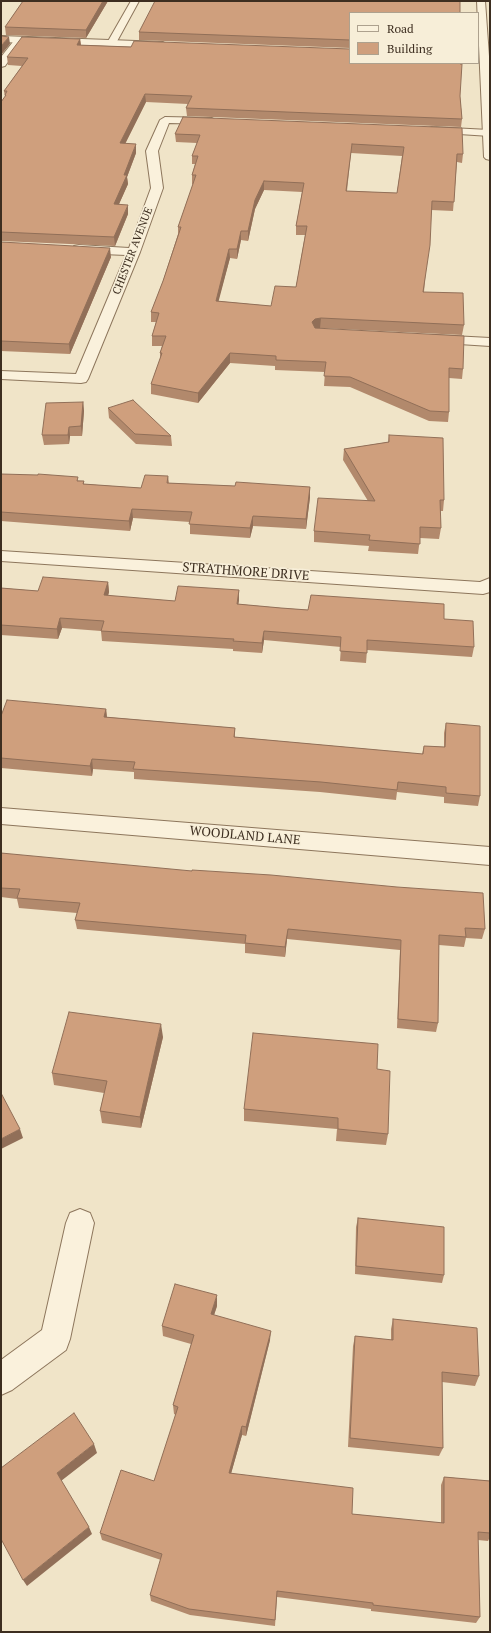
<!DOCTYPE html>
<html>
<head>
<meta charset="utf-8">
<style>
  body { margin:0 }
  #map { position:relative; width:491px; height:1633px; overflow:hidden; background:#f0e4c8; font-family:"PT Serif",serif }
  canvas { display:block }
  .frame { position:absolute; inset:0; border:2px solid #3d2e20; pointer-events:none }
  .legend { position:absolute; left:349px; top:12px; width:130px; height:52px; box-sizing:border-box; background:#f7eed8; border:1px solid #ada18e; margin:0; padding:5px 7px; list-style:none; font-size:12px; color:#3d2e20 }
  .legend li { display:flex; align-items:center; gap:8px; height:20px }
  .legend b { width:20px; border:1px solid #ada18e }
</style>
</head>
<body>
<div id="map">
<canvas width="491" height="1633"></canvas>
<div class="frame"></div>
<ul class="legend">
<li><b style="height:5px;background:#faf1dc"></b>Road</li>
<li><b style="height:11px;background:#cf9f7d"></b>Building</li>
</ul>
</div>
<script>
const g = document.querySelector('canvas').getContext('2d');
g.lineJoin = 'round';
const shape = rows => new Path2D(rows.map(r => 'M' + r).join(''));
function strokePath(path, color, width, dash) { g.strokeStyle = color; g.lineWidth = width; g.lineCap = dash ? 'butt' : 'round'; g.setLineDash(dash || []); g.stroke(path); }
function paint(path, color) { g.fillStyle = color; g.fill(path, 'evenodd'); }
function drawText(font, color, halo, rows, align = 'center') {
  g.font = font + ' "PT Serif",serif'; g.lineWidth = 3.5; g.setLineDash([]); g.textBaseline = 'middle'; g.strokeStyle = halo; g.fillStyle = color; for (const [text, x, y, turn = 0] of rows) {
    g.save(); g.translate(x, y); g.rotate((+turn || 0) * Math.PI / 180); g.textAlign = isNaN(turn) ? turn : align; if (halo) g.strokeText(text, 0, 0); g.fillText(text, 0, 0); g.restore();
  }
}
const minor = shape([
  [131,1,139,1,115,45,109,45,107,43,131,1],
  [19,37,24,40,5,66,1,67,1,57,16,38,19,37],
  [165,117,212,118,217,121,212,124,169,123,158,151,163,188,140,252,88,379,86,382,81,383,1,379,1,371,76,374,126,255,79,253,74,252,73,249,74,246,79,245,129,248,151,188,146,151,160,120,165,117],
  [432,127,489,130,490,136,428,132,427,130,428,128,432,127],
  [433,335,490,338,490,346,428,342,426,339,428,336,433,335],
  [1,551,480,582,490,578,490,592,483,594,1,561,1,551],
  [1,808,490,847,490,865,1,824,1,808],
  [80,1209,90,1213,94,1223,70,1339,66,1350,12,1390,1,1395,1,1360,42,1330,66,1223,70,1213,80,1209]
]);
const tertiary = shape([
  [477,1,485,1,490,70,490,160,486,159,484,157,477,1],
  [1,36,163,42,168,45,163,48,1,42,1,36]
]);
strokePath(minor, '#8d765c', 2);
strokePath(tertiary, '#8d765c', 2);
paint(minor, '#faf1dc');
paint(tertiary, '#faf1dc');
paint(shape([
  [23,1,108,1,86,38,6,35,5,27],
  [350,13,350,48,139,40,139,32],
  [80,39,81,45,460,96,462,119,461,127,187,116,186,108,188,104,146,102,125,144,136,153,127,177,128,184,119,204,128,214,115,246,1,241,1,102,5,97,4,91,22,66,8,65,7,57],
  [183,117,463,154,462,163,457,162,453,211,431,210,424,292,464,325,462,335,320,328,318,328,463,369,462,379,449,378,449,412,448,422,429,421,350,387,324,386,325,372,275,370,275,366,230,363,198,403,151,394,151,384,160,359,160,353,162,346,152,346,152,336,156,322,151,322,151,312,163,281,178,234,178,227,193,184,192,184,192,175,195,164,192,164,192,156,197,143,176,142,175,134],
  [351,153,402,156,397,193,347,191],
  [264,190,302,192,296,226,296,235,305,235,296,287,271,306,218,301,230,258,237,259,241,240,248,241,255,209],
  [1,242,111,257,70,354,1,351],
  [83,402,84,411,82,436,70,436,69,444,44,445,42,435],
  [108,408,171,436,172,446,136,444,109,418],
  [389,435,444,500,443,511,440,511,441,528,439,539,420,538,418,554,368,551,369,546,314,542,314,531,368,501,343,460,344,449,388,442],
  [1,474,84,481,84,484,141,488,168,476,169,483,235,486,310,487,310,497,306,529,253,526,250,538,190,534,190,522,133,518,130,531,1,521],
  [108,582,109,592,108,596,175,601,239,590,239,600,238,604,281,608,444,619,474,647,472,657,367,650,366,663,340,661,341,647,264,640,262,653,233,651,233,649,102,641,101,631,62,628,58,639,1,635,1,588,38,591],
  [106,709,107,717,235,728,235,737,422,754,424,746,444,747,444,733,446,723,480,796,478,806,444,803,444,797,397,792,396,800,320,792,134,779,134,772,93,769,92,776,1,768,1,716],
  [1,853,485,929,482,939,466,938,464,947,439,945,438,1023,436,1032,397,1028,400,950,287,939,285,957,245,953,245,944,77,929,75,920,77,913,19,908,17,899,1,897],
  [163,1037,141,1128,102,1123,100,1111,104,1093,54,1085,52,1073],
  [377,1069,388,1134,386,1145,336,1141,337,1129,244,1121,244,1109],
  [358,1218,444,1275,442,1283,355,1274,356,1227],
  [217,1306,214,1315,270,1340,246,1436,242,1435,231,1473,352,1514,441,1523,441,1485,444,1477,490,1481,490,1537,488,1541,478,1540,480,1617,476,1623,371,1611,371,1609,277,1597,275,1626,190,1615,151,1601,150,1595,161,1560,102,1540,100,1533,154,1481,176,1415,174,1414,173,1405,191,1344,163,1336,162,1326],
  [393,1319,479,1376,475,1386,442,1382,443,1448,439,1456,348,1447,353,1346,355,1336,391,1340,391,1329]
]), '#b2896c');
paint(shape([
  [103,1,108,1,86,38,86,30],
  [9,37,10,44,1,55,1,46],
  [80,39,81,46,77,45],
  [145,94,146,102,121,152,120,143],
  [136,144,136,153,127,177,128,184,115,213,114,204,124,175],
  [264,181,264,190,255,209,248,241,248,231,255,200],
  [128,205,128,214,115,246,114,237],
  [241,231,241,240,237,259,237,249],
  [110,248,111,257,70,354,69,344],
  [229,249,230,258,216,311,216,301],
  [321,318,320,328,315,329,312,322,315,319],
  [230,353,230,363,198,403,198,393],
  [83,402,84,411,82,436,81,426],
  [69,427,70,436,69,444,68,435],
  [310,487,310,497,306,529,306,519],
  [132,509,133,518,130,531,129,521],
  [253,516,253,526,250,538,250,528],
  [108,582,109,592,105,605,104,595],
  [239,590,239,600,237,614,237,604],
  [60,618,62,628,58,639,57,629],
  [264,631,264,640,262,653,262,643],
  [106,709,107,719,104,717],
  [92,759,93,769,92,776,90,766],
  [288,929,287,939,285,957,285,947],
  [161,1024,163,1037,141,1128,140,1117],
  [20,1129,23,1138,1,1149,1,1139],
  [217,1295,217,1306,211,1324,211,1314],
  [271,1331,270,1340,246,1436,246,1427],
  [242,1426,242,1435,229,1481,229,1473],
  [94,1444,97,1453,61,1481,57,1473],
  [89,1527,92,1534,27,1586,23,1580]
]), '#916f58');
const building = shape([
  [23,1,103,1,86,30,5,27,23,1],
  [155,1,460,1,460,13,350,13,350,40,139,32,155,1],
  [1,36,9,37,1,46,1,36],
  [22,37,80,39,77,45,131,47,134,41,350,49,350,63,460,63,460,64,462,64,460,96,462,119,186,108,192,96,145,94,120,143,136,144,124,175,127,175,114,204,128,205,114,237,1,232,1,102,6,95,5,95,7,91,4,91,28,58,7,57,22,37],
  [183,117,462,128,463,154,457,154,454,202,432,201,430,245,423,292,463,293,464,325,321,318,315,319,312,322,315,328,464,336,463,369,449,368,449,412,430,411,350,377,324,376,326,362,276,360,276,356,230,353,198,393,151,384,162,353,160,353,166,336,152,336,159,313,151,312,163,281,181,227,178,227,196,175,192,175,198,156,192,156,200,135,175,134,183,117],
  [352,144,404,147,397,193,346,191,352,144],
  [264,181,304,183,296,226,307,226,296,287,275,286,271,306,216,301,229,249,237,249,241,231,248,231,255,200,264,181],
  [1,242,110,248,69,344,1,341,1,242],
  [133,400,171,436,135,434,108,408,133,400],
  [83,402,81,426,69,427,68,435,42,435,46,403,83,402],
  [389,435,443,438,444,500,440,500,441,528,420,527,420,544,369,540,370,535,314,531,318,498,375,501,344,449,389,442,389,435],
  [1,474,38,475,38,474,78,477,77,481,84,481,83,484,141,488,145,475,168,476,167,483,235,486,236,482,310,487,306,519,253,516,250,528,189,524,192,512,132,509,129,521,1,512,1,474],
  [43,577,108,582,104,595,175,601,178,586,239,590,237,604,281,608,308,610,311,595,444,604,444,619,473,621,474,647,367,640,367,653,340,651,341,637,264,631,262,643,233,641,234,639,101,631,104,621,60,618,57,629,1,625,1,588,38,591,43,577],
  [7,700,106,709,104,717,235,728,234,737,423,754,424,746,445,747,446,723,480,726,480,796,446,793,446,787,398,782,397,790,321,782,133,769,135,762,92,759,90,766,1,758,1,716,7,700],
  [1,853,192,871,192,870,271,875,397,887,483,893,485,929,465,928,466,937,439,935,438,1023,398,1019,401,940,288,929,285,947,245,943,246,935,75,920,80,903,17,898,20,889,1,888,1,853],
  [69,1012,161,1024,140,1117,100,1111,107,1081,52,1073,69,1012],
  [253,1033,378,1044,377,1069,390,1071,388,1134,338,1129,338,1118,244,1109,253,1033],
  [1,1093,20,1129,1,1139,1,1093],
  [358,1218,444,1227,444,1275,356,1266,358,1218],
  [175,1284,217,1295,211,1314,271,1331,246,1427,242,1426,229,1473,353,1488,352,1514,444,1523,444,1477,490,1481,490,1533,478,1532,480,1617,373,1605,373,1603,277,1591,275,1620,189,1609,150,1595,162,1554,100,1533,121,1470,154,1481,178,1407,173,1405,194,1335,162,1326,175,1284],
  [393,1319,477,1328,479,1376,442,1372,443,1448,350,1438,355,1336,393,1340,393,1319],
  [74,1413,94,1444,57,1473,89,1527,23,1580,1,1539,1,1468,74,1413]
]);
paint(building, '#cf9f7d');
strokePath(building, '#916f58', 1);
drawText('11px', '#3d2e20', '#f7eed8', [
  ["CHESTER AVENUE",133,251,-69]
]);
drawText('13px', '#3d2e20', '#f7eed8', [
  ["STRATHMORE DRIVE",246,572,4],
  ["WOODLAND LANE",245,836,5]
]);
</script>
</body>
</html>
